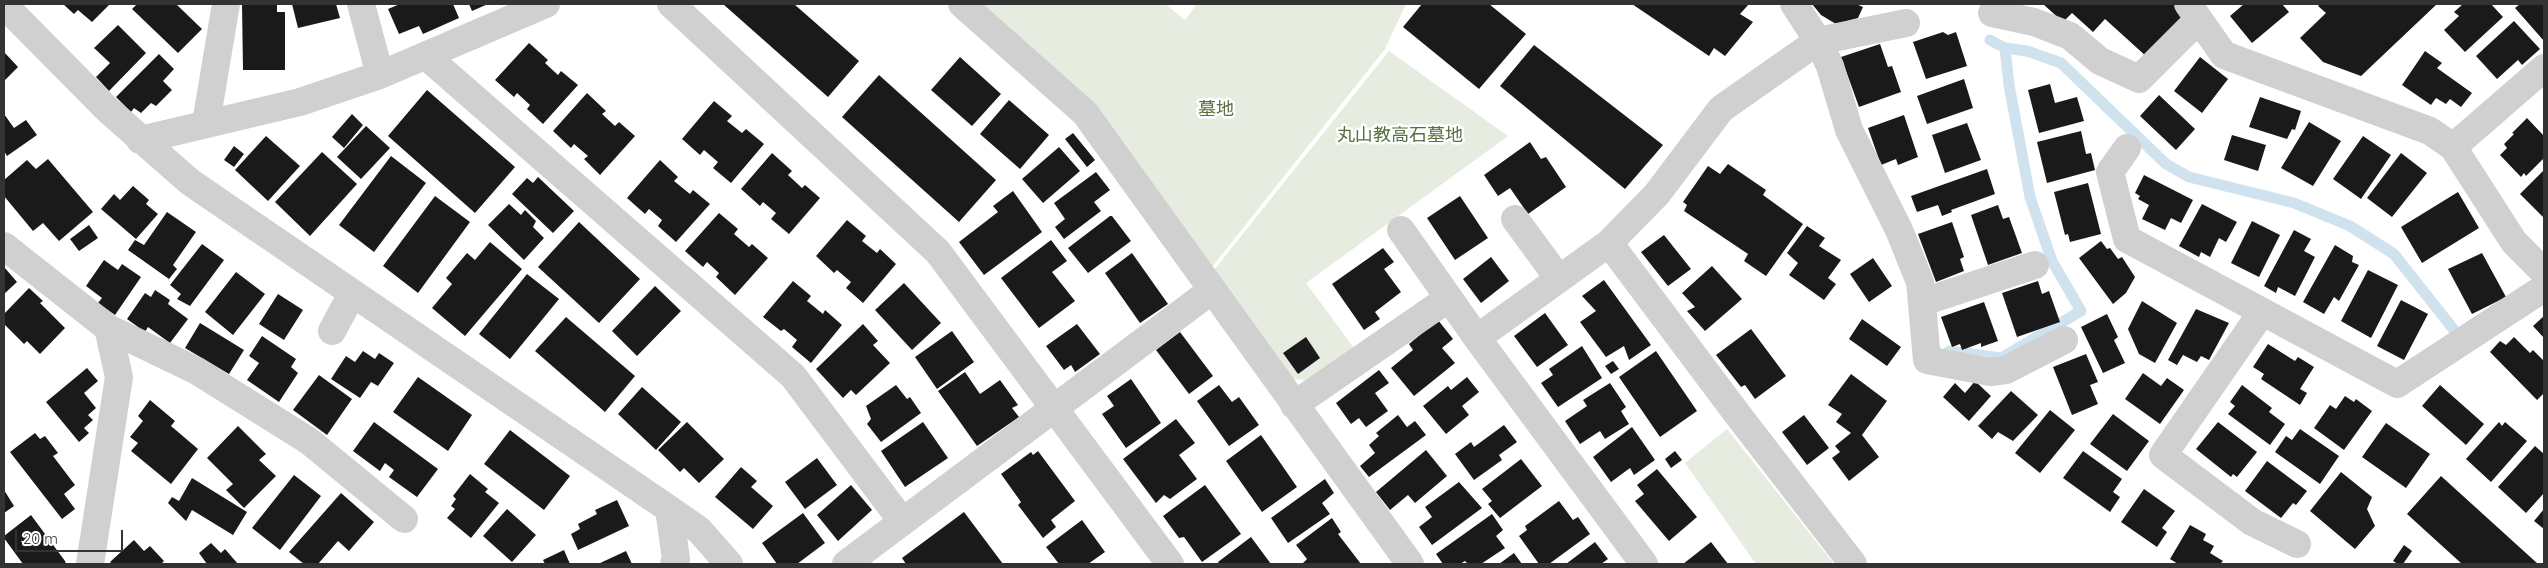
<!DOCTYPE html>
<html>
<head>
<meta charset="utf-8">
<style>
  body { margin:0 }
  #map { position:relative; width:2548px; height:568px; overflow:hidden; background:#fff; font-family:Quicksand,sans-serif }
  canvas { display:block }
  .frame { position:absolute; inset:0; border:5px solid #333; pointer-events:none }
  .scale { position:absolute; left:15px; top:530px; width:108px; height:22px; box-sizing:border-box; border:2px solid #333; border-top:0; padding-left:6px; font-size:15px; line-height:18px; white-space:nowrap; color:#333; -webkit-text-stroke:4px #fff; paint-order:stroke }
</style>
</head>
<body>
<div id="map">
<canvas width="2548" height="568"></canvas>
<div class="frame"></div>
<div class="scale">20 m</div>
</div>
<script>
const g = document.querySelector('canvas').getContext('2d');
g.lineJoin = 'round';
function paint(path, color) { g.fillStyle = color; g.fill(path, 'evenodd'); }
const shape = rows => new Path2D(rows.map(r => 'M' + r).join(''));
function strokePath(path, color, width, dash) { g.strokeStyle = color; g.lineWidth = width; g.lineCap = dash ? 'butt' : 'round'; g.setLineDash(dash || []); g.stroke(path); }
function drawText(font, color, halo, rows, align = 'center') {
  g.font = font + ' Quicksand,"Noto Sans JP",sans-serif'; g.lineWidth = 5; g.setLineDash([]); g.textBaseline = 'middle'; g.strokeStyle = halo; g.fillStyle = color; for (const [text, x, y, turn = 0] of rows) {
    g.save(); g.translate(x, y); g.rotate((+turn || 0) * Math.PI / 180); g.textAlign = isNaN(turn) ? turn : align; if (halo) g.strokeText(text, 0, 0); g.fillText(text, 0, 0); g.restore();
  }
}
paint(shape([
  [982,4,1165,4,1185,20,1197,4,1406,4,1385,49,1212,267],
  [1389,51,1508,136,1306,283,1354,348,1309,380,1292,379,1214,270],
  [1727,429,1834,564,1756,564,1685,463]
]), '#e6ecdf');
strokePath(shape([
  [1990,40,2005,48,2027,51,2061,63,2166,164,2189,177,2294,203,2350,226,2394,254,2454,330],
  [1949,351,2001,358,2081,311,2052,261,2030,197,2009,85,2005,48]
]), '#cfe2ee', 11);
paint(shape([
  [63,4,110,4,92,22,78,10,74,14],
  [137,4,176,4,202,29,178,53,132,9],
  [242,4,277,4,277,12,285,12,285,70,243,70],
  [292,4,336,4,340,18,298,28],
  [400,4,453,4,459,18,423,34,419,26,399,34,388,9],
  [469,4,488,4,472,11],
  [723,4,794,4,859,61,828,97],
  [1422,4,1489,4,1526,34,1479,89,1403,27],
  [1632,4,1749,4,1740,14,1753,22,1725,56,1714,48,1709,56],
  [1812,4,1856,4,1863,7,1858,18,1836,24,1821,15],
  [2043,4,2177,4,2187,13,2147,57,2105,19,2093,32,2072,13,2063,22],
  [2244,4,2282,4,2289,12,2252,43,2230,16],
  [2320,4,2437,4,2361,76,2323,62,2300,38,2326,13,2318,6],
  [2463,4,2491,4,2503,17,2465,52,2444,30,2459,16,2454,12],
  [2520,4,2544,4,2544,41,2515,8],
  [2514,21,2540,49,2522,65,2518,60,2497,79,2476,56],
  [118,25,146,53,109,91,96,77,110,63,94,48],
  [1943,32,1948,35,1956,32,1967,66,1926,79,1913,42],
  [529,43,548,60,545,63,558,75,561,71,578,85,543,124,527,109,530,105,517,93,514,97,495,80],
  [1880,44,1888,67,1892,66,1901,92,1859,107,1841,57],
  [1534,45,1663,145,1625,189,1500,86],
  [2425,51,2442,63,2437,68,2472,93,2461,107,2450,99,2446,104,2436,98,2431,105,2402,85],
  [4,52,18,67,4,81],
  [159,54,174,69,163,81,172,90,156,106,151,103,141,113,134,108,131,112,116,97],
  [960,57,1001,94,972,126,931,90],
  [2200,57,2228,79,2202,113,2174,91],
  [879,75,996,180,959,222,842,117],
  [1964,79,1973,108,1927,124,1917,96],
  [2050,84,2055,103,2077,97,2084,121,2039,133,2028,90],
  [427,90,515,167,475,213,388,136],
  [587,93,606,111,602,114,615,126,619,122,635,136,600,175,584,159,588,156,574,144,571,148,553,131],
  [2159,95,2195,129,2176,150,2140,116],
  [2260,97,2301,111,2295,130,2292,129,2287,139,2249,127],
  [1009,100,1049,135,1020,169,980,134],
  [714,101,732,116,727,121,742,133,746,129,764,144,731,183,713,168,718,162,704,150,700,155,682,139],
  [4,114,14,128,26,120,37,135,7,156,4,151],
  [352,114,363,125,344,148,332,137],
  [1904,115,1918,157,1898,165,1896,159,1881,165,1868,128],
  [2527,118,2544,136,2544,158,2526,176,2524,173,2521,177,2500,155,2507,148,2504,144,2514,134,2512,133],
  [2309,122,2341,141,2313,186,2281,168],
  [1967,123,1981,160,1945,173,1932,135],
  [366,126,390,148,361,179,337,157],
  [2081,131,2086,154,2091,153,2095,170,2047,183,2037,142],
  [1073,133,1095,160,1087,167,1065,139],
  [2232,135,2266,145,2258,171,2224,160],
  [266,136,300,166,268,201,235,170],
  [2363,136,2391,155,2361,199,2333,179],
  [1530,142,1541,159,1546,157,1566,187,1528,214,1510,188,1498,196,1484,175],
  [234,146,244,154,234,167,224,160],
  [1059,147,1080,171,1043,203,1022,179],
  [322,152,357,184,310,236,275,202],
  [772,153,792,171,788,175,802,188,805,185,820,198,789,234,771,219,776,213,763,202,760,206,741,189],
  [2401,153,2427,173,2392,217,2367,198],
  [391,156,426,183,374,252,339,225],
  [48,159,93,212,59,241,43,223,33,231,4,196,4,180,27,160,36,169],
  [660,160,678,177,674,181,690,194,693,190,710,204,676,242,658,226,662,220,649,209,645,214,627,198],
  [1728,164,1766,190,1763,195,1803,224,1766,276,1744,261,1748,254,1684,211,1687,205,1683,202,1708,166,1720,174],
  [1987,169,1995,194,1951,210,1952,212,1942,216,1938,205,1917,212,1911,196],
  [2544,170,2544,218,2520,194],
  [1096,172,1110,190,1094,202,1101,211,1064,239,1055,227,1065,219,1054,203],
  [2144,175,2193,200,2181,223,2171,218,2165,230,2142,219,2149,205,2138,199,2140,196,2135,193],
  [538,177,574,211,553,233,512,194,527,178,533,183],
  [2088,183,2101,234,2070,242,2068,234,2065,235,2054,192],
  [133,186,149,200,146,204,158,214,136,239,101,209,114,194,120,200],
  [1013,191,1042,232,984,275,959,242,998,212,993,206],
  [2458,192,2479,228,2422,263,2401,227],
  [435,196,470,222,418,293,383,266],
  [1460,196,1488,238,1455,260,1427,218],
  [509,204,521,215,525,210,536,221,533,227,544,238,524,260,488,225],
  [2202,204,2237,222,2226,242,2219,238,2210,257,2201,252,2199,257,2179,246],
  [1998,205,2003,219,2009,217,2022,253,1988,265,1971,215],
  [167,212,196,232,173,265,177,269,169,279,128,250,135,240,144,245],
  [719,213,738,229,734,234,749,247,752,244,768,258,735,295,716,277,719,273,707,262,703,267,685,251],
  [1110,216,1112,216,1131,241,1088,273,1068,248],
  [847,220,866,236,862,241,877,253,880,249,896,264,863,303,846,288,851,282,837,270,834,273,816,256],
  [2252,221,2280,235,2259,277,2231,263],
  [579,222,640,279,599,323,538,267],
  [1952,222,1964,257,1960,259,1964,271,1936,282,1918,234],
  [89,225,98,238,79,251,70,239],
  [1807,226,1825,238,1819,246,1841,260,1828,278,1836,284,1824,300,1789,275,1798,263,1787,253],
  [2294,230,2311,239,2304,251,2315,257,2295,296,2278,287,2276,293,2264,286],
  [1664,235,1691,269,1668,286,1641,252],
  [1051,240,1067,261,1052,272,1075,301,1039,328,1001,278],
  [2101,241,2107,249,2110,248,2118,259,2122,257,2135,277,2126,293,2113,304,2079,258],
  [490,242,522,269,465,336,432,308,452,284,446,278,467,253,475,260],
  [202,244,224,260,190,306,177,299,181,294,170,285],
  [2335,245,2353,256,2352,262,2359,265,2339,301,2334,297,2324,314,2303,302],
  [1383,248,1394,262,1384,269,1401,292,1375,312,1380,319,1364,330,1332,284],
  [1132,253,1168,304,1140,323,1105,273],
  [2482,253,2506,297,2472,314,2448,269],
  [1491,257,1509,281,1481,303,1463,279],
  [1873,258,1892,286,1869,302,1850,274],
  [104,260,118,270,122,264,141,277,115,315,98,303,102,298,86,286],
  [1712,266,1742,299,1705,331,1687,311,1695,307,1682,293],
  [4,267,17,282,4,294],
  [2368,270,2398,285,2371,338,2341,321],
  [236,272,265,294,233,335,205,312],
  [527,274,559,299,510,359,479,334],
  [1604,280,1651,345,1629,360,1624,346,1606,357,1580,322,1596,311,1582,296],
  [793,281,811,296,807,301,823,314,825,310,842,325,811,363,792,347,797,340,784,329,781,331,763,317],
  [2038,281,2042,294,2049,291,2060,322,2017,337,2002,293],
  [904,283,941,323,912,350,875,310],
  [655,286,681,311,637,356,612,331],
  [29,288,43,301,40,303,65,328,40,354,27,341,24,344,4,324,4,314],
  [155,290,170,300,168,304,188,319,170,343,148,327,145,332,127,319,145,293,151,297],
  [278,294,303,310,284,340,259,324],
  [2401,300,2428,314,2404,360,2377,346],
  [2142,301,2177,323,2155,363,2139,354,2128,329],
  [1984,302,1998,341,1981,347,1981,343,1962,350,1960,344,1952,347,1941,317],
  [2196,309,2229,323,2209,360,2201,356,2197,362,2183,355,2177,365,2168,360],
  [1545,313,1568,345,1537,367,1514,336],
  [2107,314,2118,337,2114,340,2125,363,2103,373,2081,327],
  [2544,316,2544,338,2533,326],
  [566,317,635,376,605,412,535,351],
  [1862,319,1901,347,1887,366,1849,339],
  [1438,320,1453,339,1442,348,1455,363,1414,396,1391,368,1413,350,1409,344],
  [200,323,244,350,229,374,185,348],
  [863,324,878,341,873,345,890,363,856,395,851,390,843,398,816,369],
  [1077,324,1100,354,1075,372,1071,365,1064,370,1046,346],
  [1751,329,1786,376,1755,399,1745,385,1741,387,1716,355],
  [952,331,974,362,937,389,915,357],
  [1180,332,1213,376,1189,394,1156,350],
  [262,336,296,359,291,367,298,373,279,402,247,380,259,363,249,356],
  [1306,337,1320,358,1298,374,1283,353],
  [2514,337,2530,353,2533,350,2544,361,2544,393,2537,400,2490,352,2500,341,2506,345],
  [2268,344,2295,361,2298,357,2314,367,2300,389,2307,393,2300,405,2261,379,2264,374,2253,367],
  [1582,346,1602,378,1558,407,1541,383,1553,375,1549,369],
  [363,351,375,359,379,353,394,363,378,386,371,382,360,398,331,379,346,356,355,362],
  [1656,351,1697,411,1660,437,1619,377],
  [2086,354,2098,382,2090,385,2098,404,2072,415,2053,367],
  [1613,361,1619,369,1611,374,1605,366],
  [87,368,98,381,84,393,96,408,88,415,93,420,84,428,89,433,79,442,46,402],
  [1379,370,1389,383,1375,393,1388,411,1366,427,1359,418,1351,424,1336,403],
  [965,372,980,394,1000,380,1018,405,1012,408,1019,417,977,446,938,391],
  [2143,373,2161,386,2167,378,2184,390,2160,424,2125,399],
  [1851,374,1887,401,1862,435,1879,457,1849,481,1832,458,1840,452,1835,446,1851,433,1836,422,1842,414,1828,405],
  [319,375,352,399,327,435,293,410],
  [418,377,472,415,448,451,393,412],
  [1467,377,1479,392,1462,406,1469,415,1446,434,1423,406,1448,386,1451,390],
  [1131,379,1161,423,1126,448,1102,414,1114,406,1107,396],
  [1975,381,1991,396,1969,421,1943,397,1955,383,1965,393],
  [1610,383,1626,407,1621,411,1629,424,1605,439,1600,431,1580,444,1565,421,1587,406,1583,400],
  [896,385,907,399,910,397,921,413,881,442,867,424,871,419,866,406],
  [1219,385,1232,402,1239,397,1259,425,1229,446,1197,401],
  [2242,385,2272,408,2269,412,2285,424,2270,445,2228,414,2235,406,2230,402],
  [2440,385,2484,424,2466,445,2422,406],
  [642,387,681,422,656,450,618,414],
  [2011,391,2038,415,2013,441,1998,432,1992,439,1978,426],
  [2345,396,2354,402,2356,399,2372,411,2344,450,2314,428,2330,405,2336,409],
  [150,400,175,421,171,426,198,449,171,484,131,451,138,443,130,437,143,421,138,416],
  [2050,410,2075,430,2040,473,2015,453],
  [2113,414,2149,441,2127,471,2090,444],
  [1398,415,1407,427,1415,421,1426,435,1369,477,1360,466,1375,453,1369,445,1379,436,1376,433],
  [1804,415,1829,448,1807,465,1782,432],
  [1176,419,1195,443,1179,455,1197,479,1170,499,1164,495,1156,503,1123,459],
  [374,422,438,469,417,497,389,477,394,470,385,463,380,471,353,451],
  [687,422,724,459,699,483,684,468,680,472,658,450],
  [923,422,948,458,905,487,881,451],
  [2218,422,2257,452,2237,477,2233,474,2231,477,2196,449],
  [2499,422,2502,426,2505,422,2527,441,2491,482,2466,459],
  [2386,423,2430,454,2406,488,2362,457],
  [1504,425,1517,442,1499,455,1502,460,1474,480,1455,454,1471,442,1474,447],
  [238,426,266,454,259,460,276,476,244,508,226,490,233,484,207,458],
  [1632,427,1655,460,1634,475,1630,468,1611,482,1593,457],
  [2300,429,2339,456,2320,484,2275,452,2286,436,2292,440],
  [510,430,570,476,544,510,484,464],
  [35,433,40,439,45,436,58,453,53,456,75,485,64,494,75,509,62,519,10,452],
  [1261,435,1297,487,1262,512,1226,461],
  [2535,446,2544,454,2544,493,2526,513,2498,487],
  [1426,450,1447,476,1415,503,1408,495,1390,510,1376,492],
  [1038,451,1075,501,1051,520,1056,527,1043,538,1018,505,1021,502,1001,474,1031,452,1033,455],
  [1675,451,1682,460,1671,468,1665,459],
  [2083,451,2122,479,2113,492,2120,497,2110,512,2063,478],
  [817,458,837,485,805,509,785,482],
  [1521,459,1542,486,1500,518,1488,504,1492,501,1482,489],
  [2267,461,2307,491,2296,505,2293,503,2281,518,2245,491],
  [741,467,757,481,751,487,773,506,753,529,715,497],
  [1657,469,1697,517,1669,541,1635,501,1644,494,1637,485],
  [2341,472,2372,497,2367,509,2375,526,2355,549,2310,511],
  [470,474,488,489,485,492,499,503,471,538,447,518,455,509,451,506,456,499,453,496],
  [294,475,321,496,280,550,252,528],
  [2441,476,2484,515,2538,564,2462,564,2407,514],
  [192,478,247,512,233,535,192,510,186,521,168,503,172,497,179,501],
  [1325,479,1334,493,1322,503,1330,514,1288,543,1271,518],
  [1459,482,1482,508,1432,545,1419,527,1432,517,1425,507],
  [851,485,872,510,838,541,817,515],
  [1205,485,1241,534,1202,562,1184,537,1179,538,1163,516],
  [2144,489,2175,511,2162,528,2167,532,2157,547,2121,522],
  [4,490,14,506,4,513],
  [341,493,374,522,349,551,338,541,318,564,304,564,289,552],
  [617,500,629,526,578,550,571,534,580,529,578,524,597,514,595,510],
  [1559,501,1573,520,1578,517,1590,534,1549,564,1539,564,1519,536,1527,530,1525,526],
  [507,509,536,535,512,562,483,536],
  [2544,509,2544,529,2534,521],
  [964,512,1003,564,906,564,902,558],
  [803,513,825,543,797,564,777,564,762,543],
  [1492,514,1503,530,1496,536,1505,548,1481,564,1468,564,1465,561,1460,564,1443,564,1436,554],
  [31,515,65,561,66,564,23,564,4,538,4,536],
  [1332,518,1341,532,1338,534,1361,564,1302,564,1307,559,1296,545],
  [1082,520,1105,552,1088,564,1059,564,1046,547],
  [2190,525,2206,534,2203,540,2214,546,2210,553,2223,561,2220,564,2178,564,2170,559],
  [1251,537,1271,564,1219,564,1218,562],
  [134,540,144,551,150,546,164,561,161,564,112,564,110,562],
  [1595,542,1608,559,1601,564,1566,564],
  [1711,542,1728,564,1683,564],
  [211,543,221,553,225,549,238,564,207,564,199,553],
  [2404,545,2412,551,2403,564,2398,564,2393,561],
  [564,550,570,564,545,564,543,560],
  [626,551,632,564,598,564],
  [1514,553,1522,564,1499,564]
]), '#1a1a1a');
strokePath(shape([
  [361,4,380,75],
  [671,4,938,252,1170,564],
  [962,4,1085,113,1410,564],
  [1794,4,1818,41,1830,66,1849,130,1899,230,1920,282,1927,360,1990,372,2006,370,2064,340],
  [2188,4,2224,55,2430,131,2453,147,2514,242,2544,272],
  [4,5,108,110,190,182,669,509,699,530,729,564],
  [1992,13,2034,22,2070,36,2100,61,2139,79,2198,20],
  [426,56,793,376,902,521],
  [206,123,226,4],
  [140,140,300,102,380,75,546,4],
  [2453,147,2544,68],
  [2127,148,2110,172,2127,239,2397,384,2544,288],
  [1515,219,1559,279],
  [1401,230,1477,338,1644,564],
  [1609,243,1738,415,1853,564],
  [4,246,108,328,197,371,309,441,404,519],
  [1923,302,2035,265],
  [2262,312,2163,455,2252,522,2297,544],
  [332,331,352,294],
  [1477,338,1609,243,1657,194,1721,109,1818,41,1906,23],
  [1294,405,1449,298],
  [669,509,676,559,674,564],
  [90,564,119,377,108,328],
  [846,564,1212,290]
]), '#d0d0d0', 28);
drawText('18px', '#56703f', '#fff', [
  ["墓地",1216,110],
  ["丸山教高石墓地",1400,136]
]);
</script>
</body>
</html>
